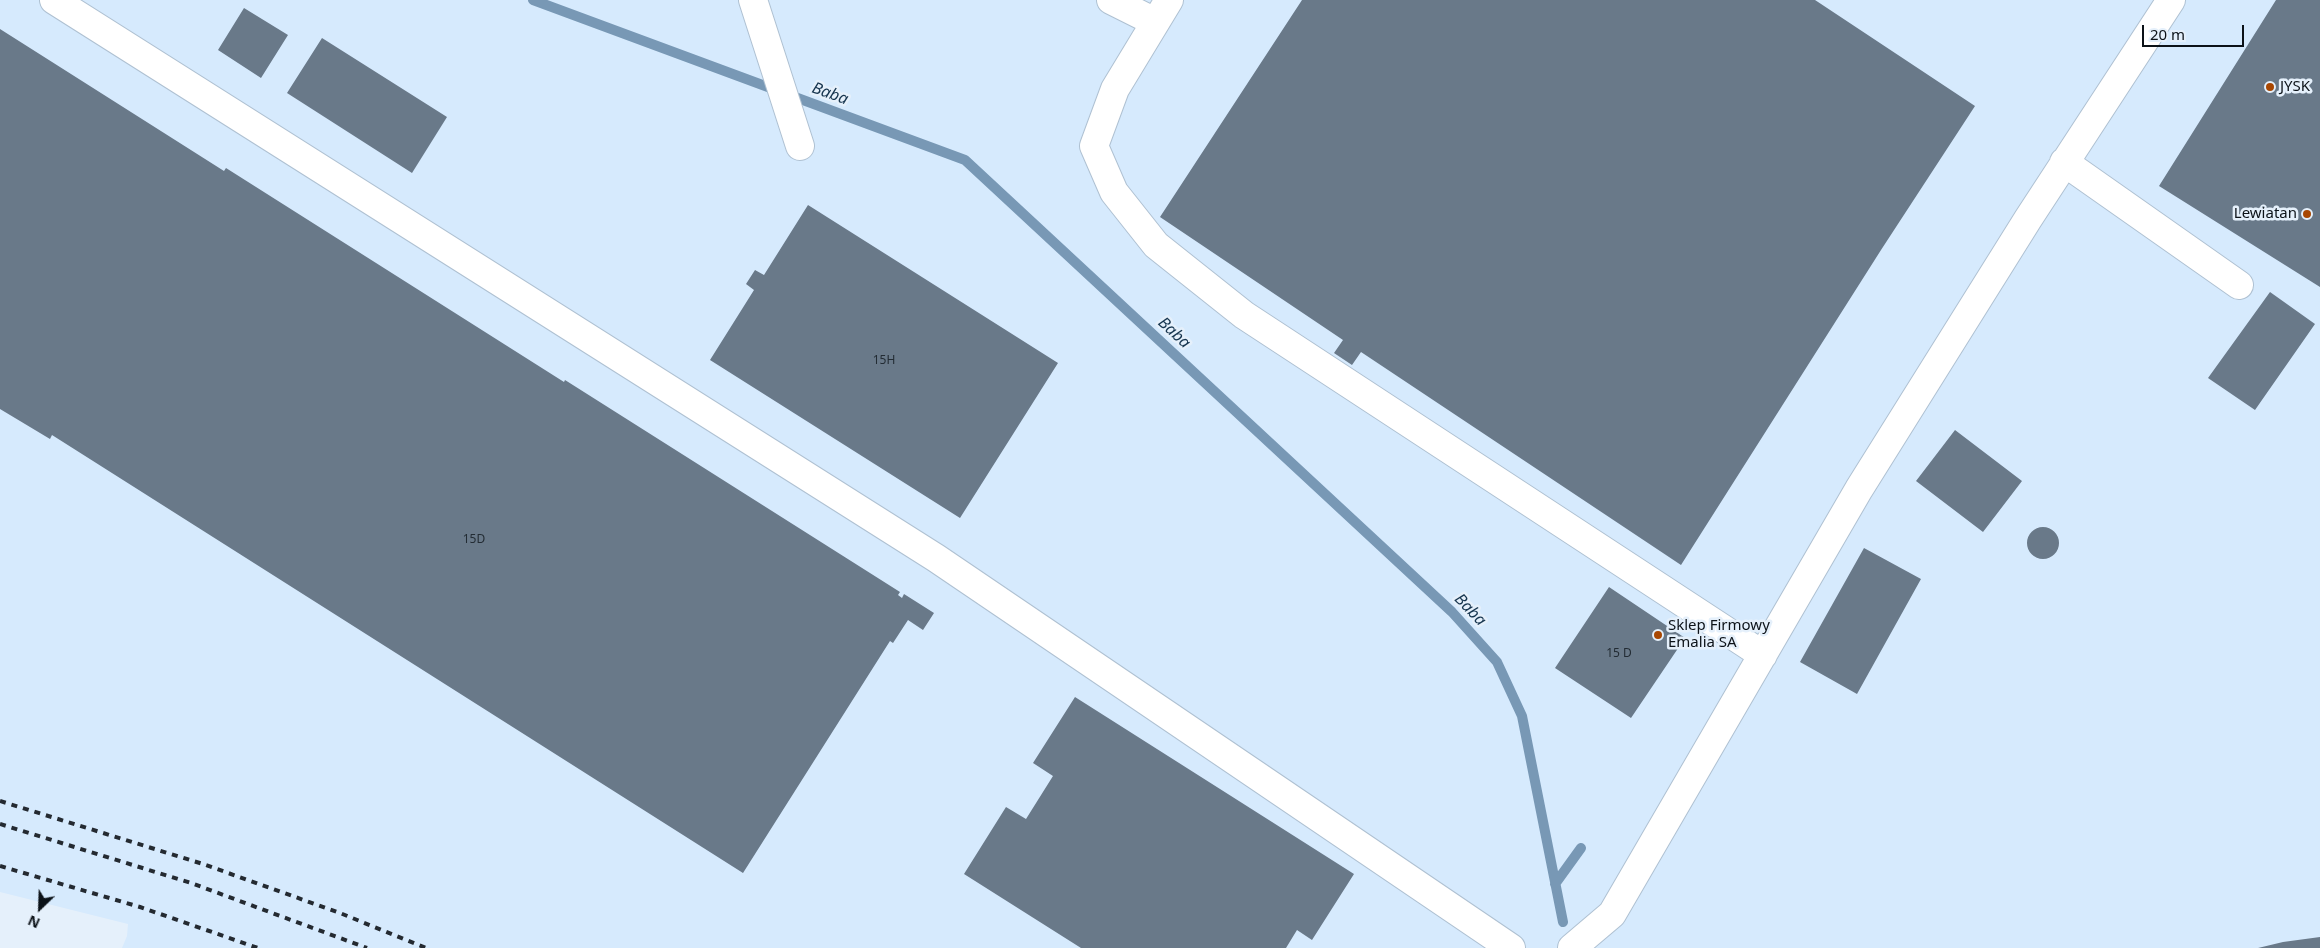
<!DOCTYPE html>
<html>
<head>
<meta charset="utf-8">
<style>
  body { margin:0 }
  #map { position:relative; width:2320px; height:948px; overflow:hidden; background:#e5f0fb; font-family:"Noto Sans",sans-serif }
  canvas { display:block }
  .north { position:absolute; left:15px; top:883px; width:50px; height:50px; -webkit-text-stroke:4px #e5f0fb; paint-order:stroke; rotate:204deg; font-size:14px; font-weight:700; line-height:20px; text-align:center; color:#0c1218 }
  .north::after { content:''; display:block; margin:auto; width:18px; height:22px; background:#0c1218; clip-path:polygon(50% 0,100% 100%,50% 72%,0 100%) }
  .scale { position:absolute; left:2142px; top:25px; width:102px; height:22px; box-sizing:border-box; border:2px solid #0c1218; border-top:0; padding-left:6px; font-size:15px; line-height:18px; white-space:nowrap; color:#0c1218; -webkit-text-stroke:4px #e5f0fb; paint-order:stroke }
</style>
</head>
<body>
<div id="map">
<canvas width="2320" height="948"></canvas>
<div class="north">N</div>
<div class="scale">20 m</div>
</div>
<script>
const g = document.querySelector('canvas').getContext('2d');
g.lineJoin = 'round';
function paint(path, color) { g.fillStyle = color; g.fill(path, 'evenodd'); }
const shape = rows => new Path2D(rows.map(r => 'M' + r).join(''));
function strokePath(path, color, width, dash) { g.strokeStyle = color; g.lineWidth = width; g.lineCap = dash ? 'butt' : 'round'; g.setLineDash(dash || []); g.stroke(path); }
function drawText(font, color, halo, rows, align = 'center') {
  g.font = font + ' "Noto Sans",sans-serif'; g.lineWidth = 5; g.setLineDash([]); g.textBaseline = 'middle'; g.strokeStyle = halo; g.fillStyle = color; for (const [text, x, y, turn = 0] of rows) {
    g.save(); g.translate(x, y); g.rotate((+turn || 0) * Math.PI / 180); g.textAlign = isNaN(turn) ? turn : align; if (halo) g.strokeText(text, 0, 0); g.fillText(text, 0, 0); g.restore();
  }
}
paint(shape([
  [0,0,2320,0,2320,948,122,948,127,936,128,924,0,892]
]), '#d6eafd');
strokePath(shape([
  [533,0,965,160,1452,612,1497,662,1522,716,1563,922],
  [1555,884,1581,848]
]), '#7898b5', 10);
paint(shape([
  [1302,0,1815,0,1975,106,1881,250,1681,565,1361,352,1352,365,1334,353,1343,340,1160,217],
  [2276,0,2320,0,2320,287,2159,186],
  [244,8,288,35,261,78,218,50],
  [0,29,224,171,226,168,564,382,565,380,900,592,898,595,902,598,904,594,934,613,923,630,908,620,893,643,890,641,743,873,52,435,50,439,0,409],
  [322,38,447,117,412,173,287,93],
  [808,205,1058,363,960,518,710,360,754,290,746,284,755,270,764,275],
  [2270,292,2315,324,2255,410,2208,378],
  [1955,430,2022,481,1983,532,1916,481],
  '2027 543a16 16 0 1 1 32 0a16 16 0 1 1-32 0Z',
  [1864,548,1921,579,1857,694,1800,662],
  [1609,587,1685,638,1631,718,1555,668],
  [1075,697,1354,874,1312,940,1297,930,1286,948,1081,948,964,874,1006,807,1026,819,1053,776,1033,763],
  [2320,937,2320,948,2258,948,2283,942]
]), '#697989');
const minor = shape([
  [54,0,936,558,1511,948],
  [753,0,800,146],
  [1111,0,1155,22],
  [1169,0,1115,89,1094,146,1114,192,1156,245,1244,315,1763,655],
  [2064,162,2239,285],
  [1572,948,1612,914,1859,489,2028,219,2171,0]
]);
strokePath(minor, '#afc1d2', 30);
strokePath(minor, '#fff', 28);
strokePath(shape([
  [0,801,203,864,340,913,426,948],
  [0,824,191,883,367,948],
  [0,866,140,907,258,948]
]), '#242a31', 4, [6, 6]);
for (const [x, y, r, color] of [
  [2270,87,5,"#a84702"],
  [2307,214,5,"#a84702"],
  [1658,635,5,"#a84702"]
]) { const dot = new Path2D(); dot.arc(x, y, r, 0, 2 * Math.PI); g.fillStyle = color; g.fill(dot); strokePath(dot, '#e5f0fb', 2); }
drawText('12px', '#232c34', null, [
  ["15H",884,361],
  ["15D",474,540],
  ["15 D",1619,654]
]);
drawText('15px', '#0c1218', '#e5f0fb', [
  ["JYSK",2280,87],
  ["Lewiatan",2297,214,"right"],
  ["Sklep Firmowy",1668,626],
  ["Emalia SA",1668,643]
], 'left');
drawText('italic 16px', '#16354f', '#e5f0fb', [
  ["Baba",830,94,20],
  ["Baba",1174,333,43],
  ["Baba",1470,610,46]
]);
</script>
</body>
</html>
